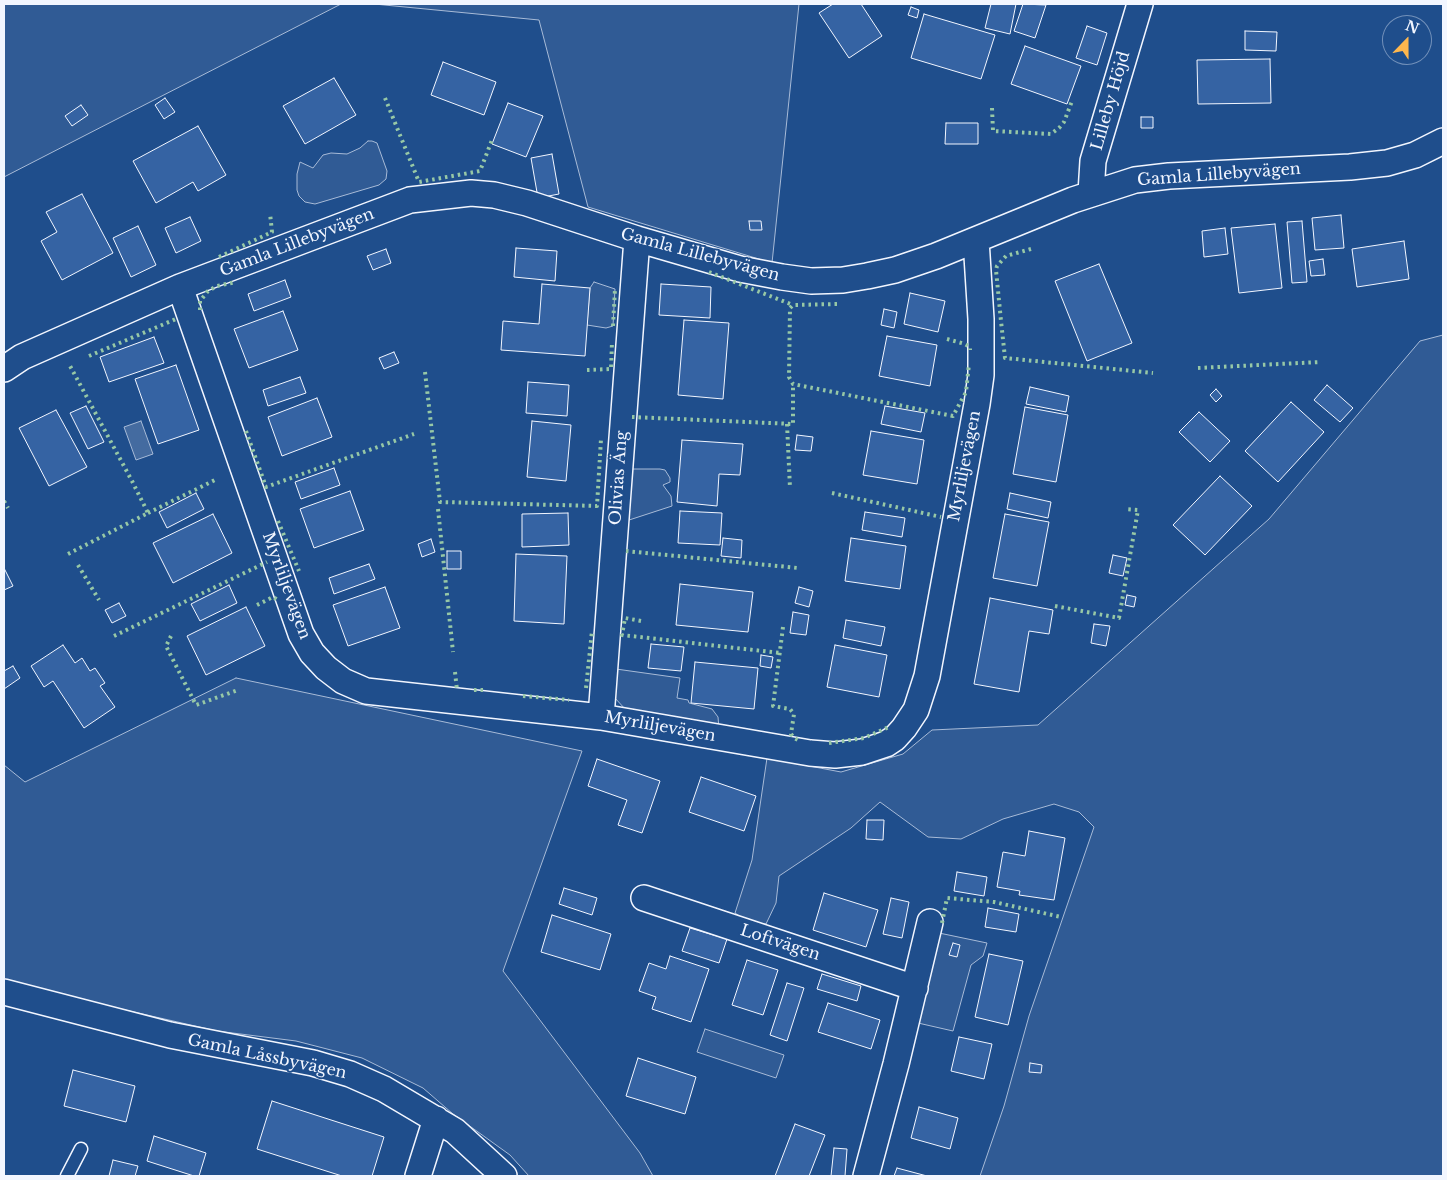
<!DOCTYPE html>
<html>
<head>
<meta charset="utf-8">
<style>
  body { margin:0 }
  #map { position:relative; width:1447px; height:1180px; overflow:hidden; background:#1f4e8c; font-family:"Libre Baskerville",serif }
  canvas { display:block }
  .frame { position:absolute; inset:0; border:5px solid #f2f6ff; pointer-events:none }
  .north { position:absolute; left:1382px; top:15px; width:50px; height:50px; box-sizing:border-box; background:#1f4e8c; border:1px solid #7391ba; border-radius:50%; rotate:22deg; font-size:14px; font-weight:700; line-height:20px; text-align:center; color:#f2f6ff }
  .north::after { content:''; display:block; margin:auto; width:18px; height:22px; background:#ffb74d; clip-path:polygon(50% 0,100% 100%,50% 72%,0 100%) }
</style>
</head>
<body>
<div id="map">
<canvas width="1447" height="1180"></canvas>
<div class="frame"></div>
<div class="north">N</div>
</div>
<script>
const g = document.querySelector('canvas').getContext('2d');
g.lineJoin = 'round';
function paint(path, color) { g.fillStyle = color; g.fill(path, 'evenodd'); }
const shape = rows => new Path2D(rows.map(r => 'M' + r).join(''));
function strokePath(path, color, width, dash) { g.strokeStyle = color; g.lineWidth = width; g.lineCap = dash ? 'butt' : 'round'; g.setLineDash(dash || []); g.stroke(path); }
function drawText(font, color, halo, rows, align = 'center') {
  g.font = font + ' "Libre Baskerville",serif'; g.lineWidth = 4; g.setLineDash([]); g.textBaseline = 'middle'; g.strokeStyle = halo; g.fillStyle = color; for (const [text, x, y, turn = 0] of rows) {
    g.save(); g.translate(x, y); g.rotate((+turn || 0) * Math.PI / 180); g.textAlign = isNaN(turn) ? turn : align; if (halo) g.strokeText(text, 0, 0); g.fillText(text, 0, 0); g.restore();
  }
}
const green = shape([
  [4,4,341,4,4,177,4,4],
  [374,4,799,4,772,263,588,207,539,20,374,4],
  [368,141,372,141,377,143,387,171,386,179,379,185,315,204,305,202,299,196,297,190,297,174,300,162,313,168,323,155,331,153,347,154,360,148,368,141],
  [594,282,615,289,613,326,606,328,587,325,590,288,594,282],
  [1443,335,1443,1176,980,1176,1004,1106,1029,1016,1094,827,1079,812,1054,804,1003,819,961,839,928,837,880,802,851,828,779,876,776,903,766,924,750,923,735,913,752,860,767,758,841,772,903,754,932,730,1038,725,1269,519,1420,341,1443,335],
  [625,469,660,469,665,470,670,478,670,482,663,485,671,496,672,506,623,522,625,469],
  [616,669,680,678,677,698,688,700,689,703,712,709,718,717,719,729,626,710,614,697,616,669],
  [236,678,582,751,503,971,640,1153,653,1176,529,1176,510,1155,453,1114,423,1088,362,1058,296,1041,217,1031,42,991,4,980,4,765,25,782,236,678],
  [939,933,987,943,983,956,971,965,953,1031,918,1023,939,933],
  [705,1029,784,1055,776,1078,697,1052,705,1029]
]);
paint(green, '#305b95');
strokePath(green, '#a8bbd7', 1);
const water = shape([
  [141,421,153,454,136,460,124,427,141,421]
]);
paint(water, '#446ba0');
strokePath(water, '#a8bbd7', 1);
const building = shape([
  [833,4,861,4,882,36,849,58,819,13,833,4],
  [991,4,1016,4,1010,34,985,28,991,4],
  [1023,4,1046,5,1035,38,1014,31,1023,4],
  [911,7,919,10,917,18,908,15,911,7],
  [924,14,995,35,981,79,911,58,924,14],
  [1087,26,1107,33,1097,65,1076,58,1087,26],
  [1245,31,1277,32,1276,51,1245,50,1245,31],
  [1025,46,1081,66,1067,104,1011,84,1025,46],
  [1270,59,1271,103,1198,104,1197,60,1270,59],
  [443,62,496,82,484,115,431,95,443,62],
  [334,78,356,115,305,144,283,106,334,78],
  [165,98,175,112,164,119,155,105,165,98],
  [508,103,543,116,526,157,492,144,508,103],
  [81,105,88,115,72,126,65,116,81,105],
  [1141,117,1153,117,1153,128,1141,128,1141,117],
  [946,123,978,123,978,144,945,144,946,123],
  [198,126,226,175,198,191,193,182,156,203,133,161,198,126],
  [552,154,559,194,538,198,531,158,552,154],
  [82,194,113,253,62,280,41,241,57,232,46,212,82,194],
  [1341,215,1344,248,1315,250,1312,218,1341,215],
  [190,217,201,241,176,253,165,228,190,217],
  [749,221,761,221,762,230,750,230,749,221],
  [1302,221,1307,282,1292,283,1287,222,1302,221],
  [1275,224,1282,288,1239,293,1231,228,1275,224],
  [138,226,156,265,131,277,113,238,138,226],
  [1225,228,1228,254,1204,257,1202,231,1225,228],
  [1404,241,1409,279,1357,287,1352,249,1404,241],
  [516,248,557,251,555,281,514,277,516,248],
  [386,249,391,263,373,270,367,256,386,249],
  [1323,259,1325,275,1311,276,1309,261,1323,259],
  [1099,264,1132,343,1087,361,1055,281,1099,264],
  [285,280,291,297,254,311,248,294,285,280],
  [542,284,590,288,585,356,501,350,503,321,539,324,542,284],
  [661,284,711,287,710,318,659,315,661,284],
  [910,293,945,301,938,332,904,324,910,293],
  [884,309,897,312,894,328,881,325,884,309],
  [283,311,298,350,249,368,234,329,283,311],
  [684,320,729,323,723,399,678,395,684,320],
  [887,336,937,345,930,386,879,376,887,336],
  [154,337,164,363,109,382,100,357,154,337],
  [394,352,399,363,384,369,379,358,394,352],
  [176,365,199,430,158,444,135,379,176,365],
  [300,377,306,393,268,406,263,390,300,377],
  [528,382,569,385,567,416,526,413,528,382],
  [1327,385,1353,408,1340,422,1314,400,1327,385],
  [1030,387,1069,396,1066,412,1026,404,1030,387],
  [1216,389,1222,396,1216,402,1210,395,1216,389],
  [317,398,332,437,282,456,268,417,317,398],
  [1291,402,1324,432,1278,482,1245,451,1291,402],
  [86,406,104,442,88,449,70,413,86,406],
  [885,406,925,413,921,432,881,424,885,406],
  [1025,407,1068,415,1056,482,1013,474,1025,407],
  [56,410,87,467,49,486,19,428,56,410],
  [1199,412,1230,441,1210,462,1179,432,1199,412],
  [532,421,571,425,566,481,527,477,532,421],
  [871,431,924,440,917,484,863,475,871,431],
  [797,435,813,437,811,451,795,450,797,435],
  [682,440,743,444,740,475,719,474,717,506,677,502,682,440],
  [334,468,340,485,301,499,295,482,334,468],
  [1220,476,1252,506,1205,555,1173,525,1220,476],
  [350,491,364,530,314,548,300,509,350,491],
  [196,493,204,509,167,528,159,512,196,493],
  [1010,493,1051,502,1048,518,1007,509,1010,493],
  [680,511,722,513,720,545,678,543,680,511],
  [865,512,905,518,902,537,862,530,865,512],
  [568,513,569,545,522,547,522,514,568,513],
  [213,514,232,553,173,583,153,543,213,514],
  [1005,514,1049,522,1037,586,993,578,1005,514],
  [723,538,742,540,741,558,721,556,723,538],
  [851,538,906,546,900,589,845,581,851,538],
  [431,539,435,552,422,557,418,544,431,539],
  [447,551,461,551,461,569,447,569,447,551],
  [516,554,567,556,564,624,514,621,516,554],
  [1113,555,1127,558,1123,576,1109,573,1113,555],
  [369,564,375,579,334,594,329,578,369,564],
  [4,568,13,586,4,590,4,568],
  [680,584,753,592,748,632,676,625,680,584],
  [229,585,237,603,200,621,191,604,229,585],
  [385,587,400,628,348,646,333,605,385,587],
  [799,587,813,591,809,607,795,603,799,587],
  [1127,595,1136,597,1134,607,1125,605,1127,595],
  [990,598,1053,610,1049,634,1029,631,1019,692,974,684,990,598],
  [119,603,126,616,112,623,105,610,119,603],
  [246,607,265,646,206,675,187,636,246,607],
  [793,612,809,615,806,635,790,633,793,612],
  [846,620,885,627,881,646,843,638,846,620],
  [1094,624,1110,626,1106,646,1091,643,1094,624],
  [651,644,684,647,681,671,648,668,651,644],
  [63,645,75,663,82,658,90,671,95,668,105,683,100,686,115,707,84,728,53,681,44,687,31,666,63,645],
  [835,645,887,655,879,697,827,687,835,645],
  [761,655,773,657,771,668,760,666,761,655],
  [695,662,758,668,754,709,691,703,695,662],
  [13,666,20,678,4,689,4,671,13,666],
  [597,759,660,781,642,833,618,825,627,800,588,786,597,759],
  [701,777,756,796,744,831,689,812,701,777],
  [867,820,884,820,883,840,866,839,867,820],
  [1029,831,1065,838,1054,900,1019,895,1020,891,997,887,1003,852,1025,856,1029,831],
  [957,872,987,877,984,896,954,891,957,872],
  [564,888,597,898,592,915,559,904,564,888],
  [824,893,878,910,866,947,813,930,824,893],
  [891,898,909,902,902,938,883,934,891,898],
  [988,908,1019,914,1016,932,985,927,988,908],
  [552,915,611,934,600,970,541,952,552,915],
  [690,928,727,939,719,963,682,951,690,928],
  [953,943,960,945,957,957,949,955,953,943],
  [989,954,1023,961,1008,1025,975,1017,989,954],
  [670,956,709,969,691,1022,652,1009,656,997,639,991,649,963,666,969,670,956],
  [747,960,778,970,763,1015,732,1005,747,960],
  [822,974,861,986,857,1001,817,989,822,974],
  [787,983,804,988,787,1041,770,1035,787,983],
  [828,1003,880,1020,871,1049,818,1032,828,1003],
  [959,1037,992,1044,984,1079,951,1071,959,1037],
  [638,1058,696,1077,685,1114,626,1096,638,1058],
  [1030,1063,1042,1065,1041,1073,1029,1072,1030,1063],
  [73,1070,135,1086,126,1122,64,1106,73,1070],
  [272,1101,384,1137,372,1176,342,1176,257,1149,272,1101],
  [919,1107,958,1118,950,1149,911,1138,919,1107],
  [795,1124,825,1135,809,1176,775,1176,795,1124],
  [154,1136,206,1153,199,1176,194,1176,147,1161,154,1136],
  [834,1148,847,1149,845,1176,831,1176,834,1148],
  [113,1160,138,1166,135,1176,109,1176,113,1160],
  [897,1168,927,1176,894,1176,897,1168]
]);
paint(building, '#3563a3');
strokePath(building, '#f2f6ff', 1);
const service = shape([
  [67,1176,81,1149]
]);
const minor = shape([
  [1091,193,1093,161,1140,4],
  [180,287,301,634,312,653,326,668,343,681,366,691,601,717,810,753,835,755,862,752,886,744,895,738,904,728,916,710,927,676,977,404,981,375,981,319,976,240],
  [4,369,22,357,180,287,410,200,471,193,494,195,527,203,637,239,740,269,782,277,811,281,843,280,867,276,895,270,936,256,1073,200,1135,180,1169,176,1350,167,1387,163,1415,155,1443,141],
  [601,717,637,239],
  [644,898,915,988],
  [4,992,170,1035,313,1063,350,1074,384,1089,455,1131,504,1176],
  [418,1176,436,1119],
  [866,1176,896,1064,930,922]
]);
strokePath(service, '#f2f6ff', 15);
strokePath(minor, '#f2f6ff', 28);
strokePath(service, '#1f4e8c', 12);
strokePath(minor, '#1f4e8c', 25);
strokePath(shape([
  [385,98,419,182,480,171,492,140],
  [992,108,993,131,1051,134,1059,128,1064,122,1072,101],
  [1031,249,1006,256,997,266,996,270,1001,321,1005,358,1153,373],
  [219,257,272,232,270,213],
  [709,272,793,305],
  [837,304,793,305,790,308,789,377,793,384,953,416,966,392,969,364],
  [200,310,200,301,208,291,217,286,236,282],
  [613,326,615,289],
  [947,339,965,344,970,347,970,350],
  [89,356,176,319],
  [1198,368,1320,362],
  [587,370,611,369,612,342],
  [425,372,440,502,597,506,601,439],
  [632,417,793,424,793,384],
  [787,424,790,488],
  [246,431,266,487,414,434],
  [832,493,941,517],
  [4,501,8,508],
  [438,509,453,652],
  [148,513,215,480],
  [278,521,299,571],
  [626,551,798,568],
  [68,554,148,513,132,481,69,364],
  [78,565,99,600],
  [257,605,273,597,278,600],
  [1055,606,1119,618,1138,510,1125,509],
  [641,621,625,618,622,635,780,653],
  [783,627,773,706,790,709,794,714,791,734,794,738,798,740],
  [114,636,267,562],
  [171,636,166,646,196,705,238,690],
  [455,672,457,690],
  [586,688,592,631],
  [474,690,486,690],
  [523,696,569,700],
  [829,743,864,738,891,726],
  [942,923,947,898,994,902,1061,917]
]), '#97c8a6', 4, [2.5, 4]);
drawText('16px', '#f2f6ff', '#1f4e8c', [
  ["Lilleby Höjd",1111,101,-74],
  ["Gamla Lillebyvägen",1219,175,-4],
  ["Gamla Lillebyvägen",297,243,-21],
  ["Gamla Lillebyvägen",700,255,15],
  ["Myrliljevägen",965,466,-79],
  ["Olivias Äng",619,478,-86],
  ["Myrliljevägen",286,586,70],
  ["Myrliljevägen",660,727,10],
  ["Loftvägen",780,943,18],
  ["Gamla Låssbyvägen",267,1057,12]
]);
</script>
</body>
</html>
